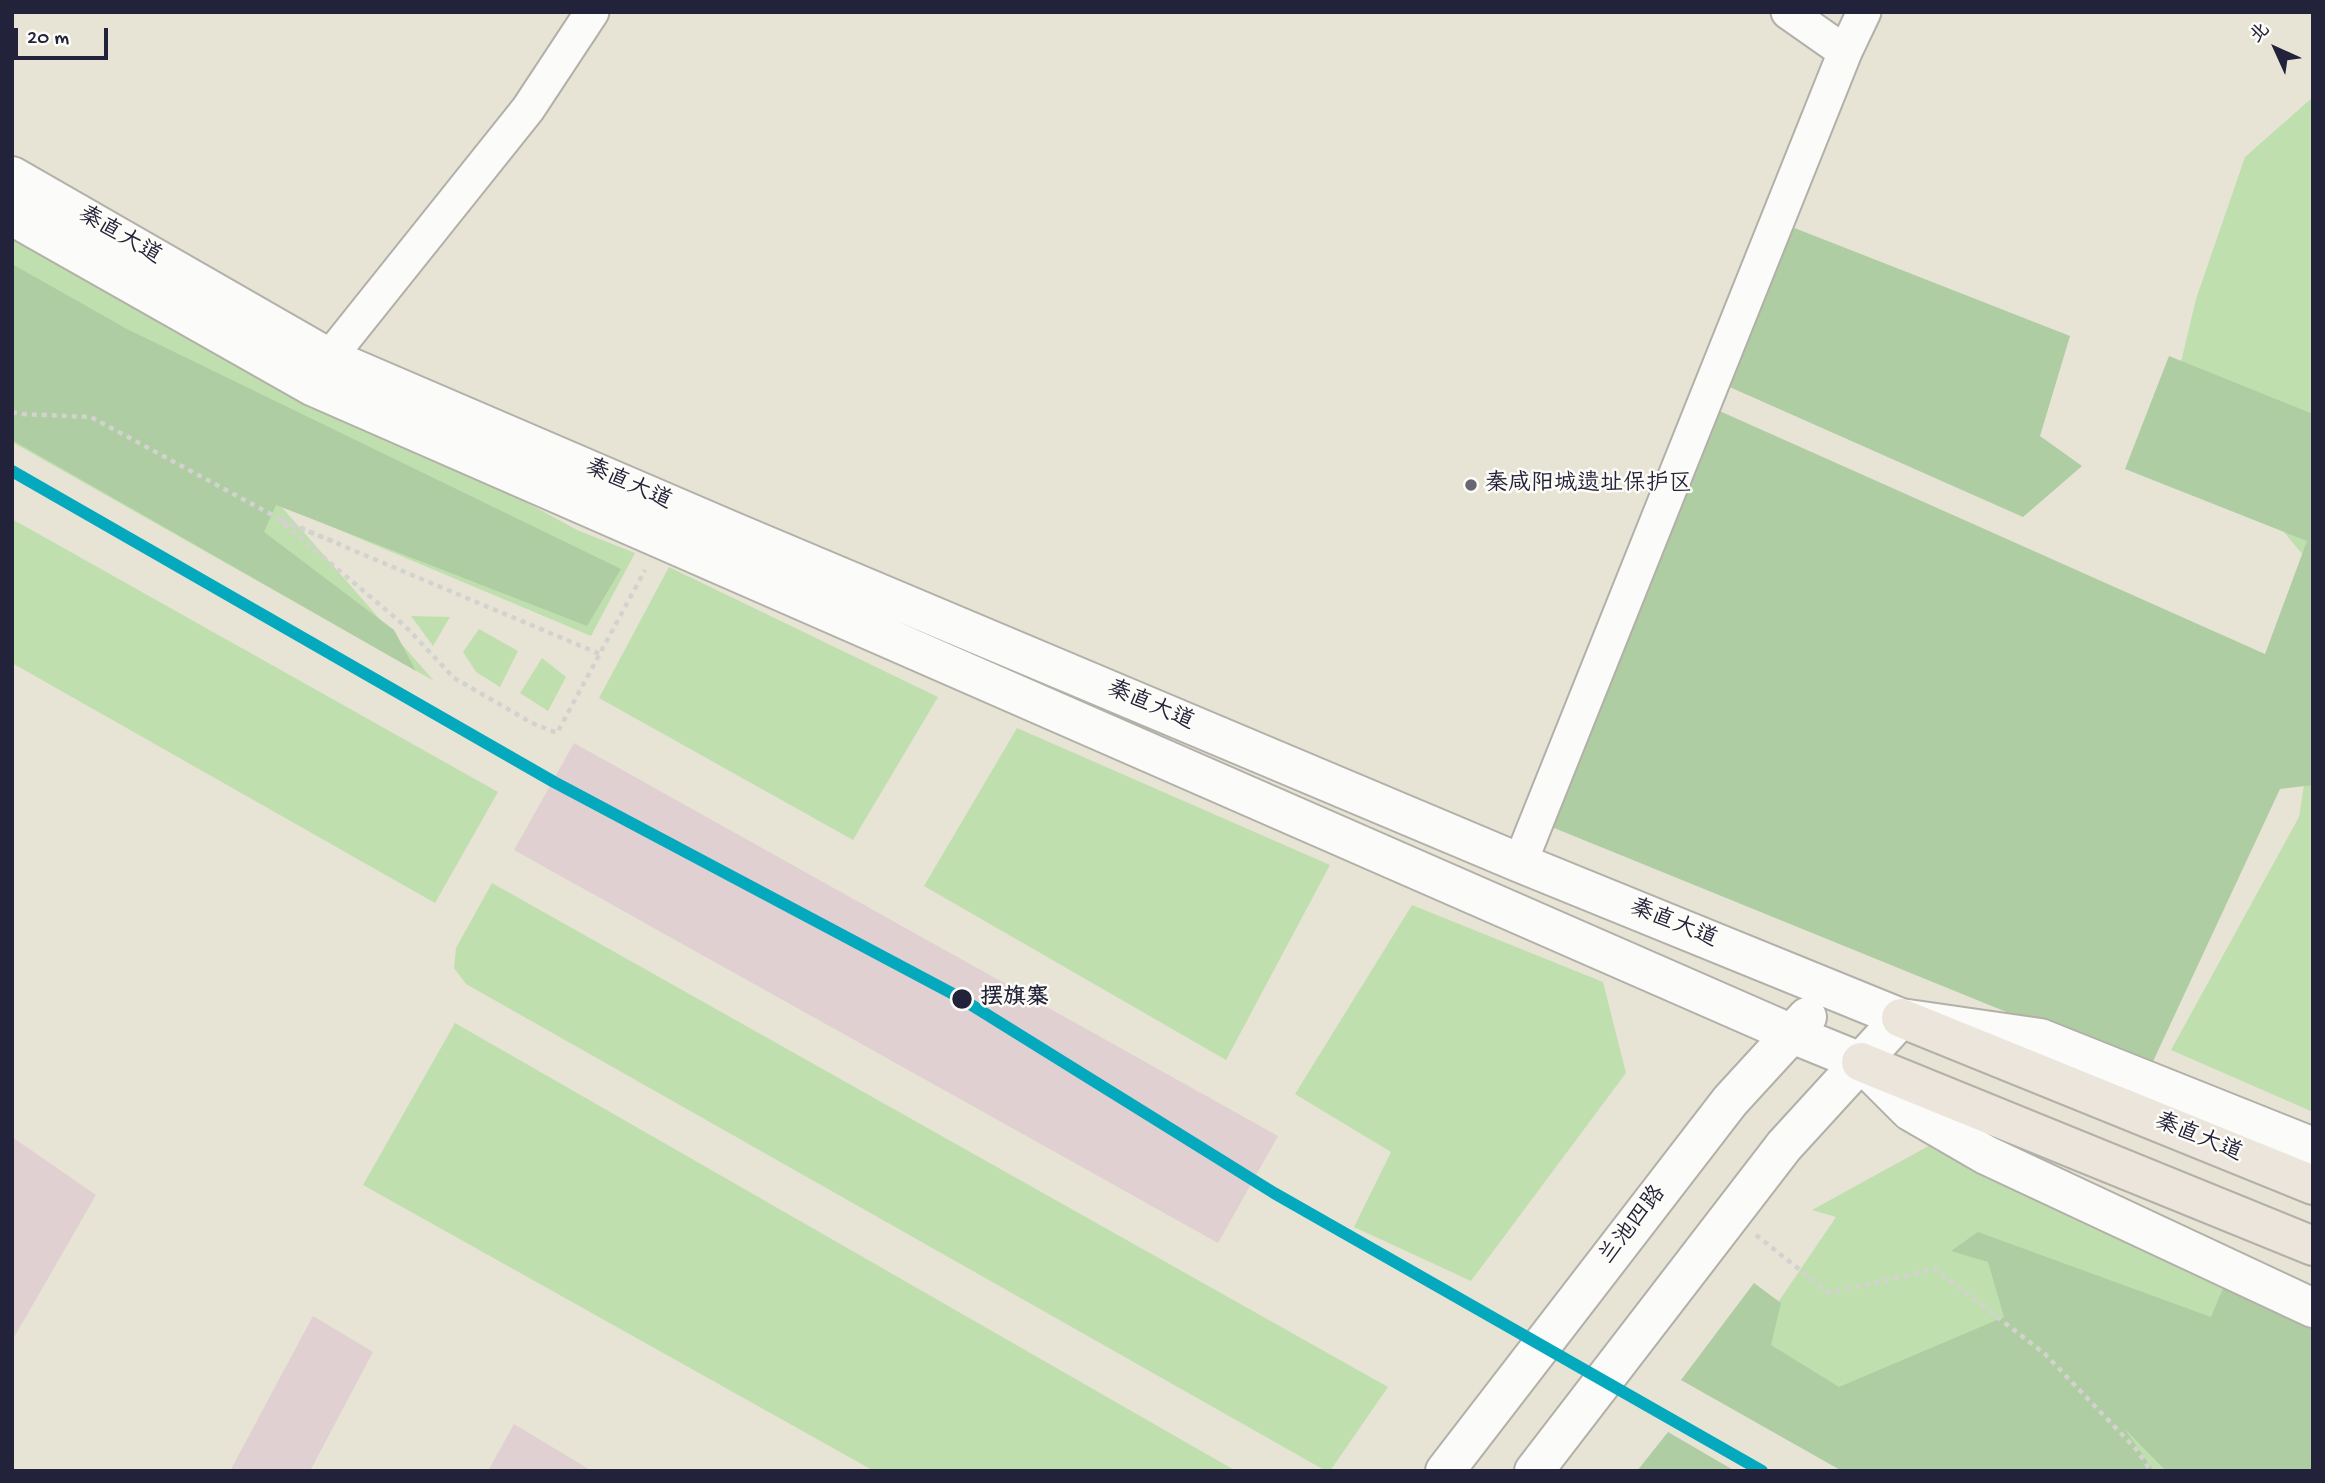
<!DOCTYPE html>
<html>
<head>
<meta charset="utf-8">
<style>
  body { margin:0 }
  #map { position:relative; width:2325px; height:1483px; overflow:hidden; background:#e7e4d5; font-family:"Gochi Hand","LXGW WenKai TC",sans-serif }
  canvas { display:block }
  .frame { position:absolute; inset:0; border:14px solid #22223b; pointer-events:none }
  .north { position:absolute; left:2241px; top:14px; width:70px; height:70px; -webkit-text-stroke:5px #fdfcf7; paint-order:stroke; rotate:315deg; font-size:19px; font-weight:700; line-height:28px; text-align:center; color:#22223b }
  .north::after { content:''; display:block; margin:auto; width:24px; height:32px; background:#22223b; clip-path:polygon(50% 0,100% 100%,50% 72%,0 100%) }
  .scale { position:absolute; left:14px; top:28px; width:94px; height:32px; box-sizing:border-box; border:4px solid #22223b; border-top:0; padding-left:9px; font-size:21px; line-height:24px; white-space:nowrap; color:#22223b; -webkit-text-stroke:5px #fdfcf7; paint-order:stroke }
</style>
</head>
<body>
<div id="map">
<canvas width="2325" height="1483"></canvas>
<div class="frame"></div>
<div class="north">北</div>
<div class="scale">20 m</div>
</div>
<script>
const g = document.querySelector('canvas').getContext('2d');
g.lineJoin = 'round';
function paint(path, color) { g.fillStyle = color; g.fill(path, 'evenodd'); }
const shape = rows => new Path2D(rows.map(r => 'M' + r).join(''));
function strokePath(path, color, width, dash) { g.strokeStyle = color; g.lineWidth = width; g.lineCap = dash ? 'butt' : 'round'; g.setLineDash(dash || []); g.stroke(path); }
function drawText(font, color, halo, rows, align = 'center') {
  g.font = font + ' "Gochi Hand","LXGW WenKai TC",sans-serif'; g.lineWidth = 5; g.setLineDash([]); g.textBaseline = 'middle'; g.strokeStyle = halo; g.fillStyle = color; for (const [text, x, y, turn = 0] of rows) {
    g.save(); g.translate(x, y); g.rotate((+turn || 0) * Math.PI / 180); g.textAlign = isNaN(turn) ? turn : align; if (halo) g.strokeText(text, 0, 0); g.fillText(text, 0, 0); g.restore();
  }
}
paint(shape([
  [2313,97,2313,567,2283,531,2155,471,2196,299,2245,157],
  [12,222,577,530,635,553,591,636,280,505,434,681,12,442],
  [12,519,498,792,435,903,12,663],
  [669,567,938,697,853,840,599,698],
  [411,616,450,617,433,646],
  [479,629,518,651,500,687,476,672,463,652],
  [542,658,566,677,548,711,520,693],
  [2313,727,2313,1112,2171,1050,2299,817],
  [1017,728,1330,865,1226,1060,924,886],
  [492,883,1388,1387,1330,1471,1326,1471,466,984,454,968,456,948],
  [1412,905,1603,982,1626,1073,1471,1281,1354,1227,1391,1152,1295,1094],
  [455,1023,1236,1471,874,1471,363,1185],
  [1934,1143,2228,1276,2220,1295,2313,1471,1860,1471,1715,1395,1836,1217,1812,1210]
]), '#c0dfae');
paint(shape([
  [1769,218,2070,336,2040,436,2082,466,2023,517,1716,381],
  [12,264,127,329,621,569,587,626,276,505,264,532,394,630,416,671,12,440],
  [2169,356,2313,414,2313,785,2280,789,2149,1070,1532,819,1697,401,2265,654,2307,541,2125,469],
  [1978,1232,2211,1317,2228,1276,2313,1313,2313,1471,2166,1471,2124,1428,2154,1471,1842,1471,1681,1380,1754,1283,1781,1303,1771,1345,1839,1387,2004,1317,1988,1262,1951,1251],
  [1668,1432,1735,1471,1637,1471]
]), '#aecda2');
paint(shape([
  [574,743,1278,1136,1218,1243,514,850],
  [12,1137,96,1195,12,1341],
  [313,1316,373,1352,310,1471,230,1471],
  [514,1424,592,1471,488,1471]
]), '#e1d0d1');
const minor = shape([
  [1845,52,1864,12],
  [329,358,528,109,592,12],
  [1520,863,1845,52,1788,12]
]);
const tertiary = shape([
  [12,176,329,358,734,532,1520,863,1901,1018,2040,1038,2313,1147],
  [12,216,312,386,1792,1034,1861,1062,1910,1111,1986,1155,2313,1308],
  [1445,1471,1730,1101,1807,1017],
  [1534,1471,1784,1146,1901,1018]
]);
const primary = shape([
  [1901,1018,2313,1185],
  [1861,1062,2313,1246]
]);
strokePath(minor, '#b2b0a9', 37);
strokePath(tertiary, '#b2b0a9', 42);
strokePath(primary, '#b2b0a9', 42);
strokePath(shape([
  [12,412,22,414,91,417,276,517,405,626,454,678,532,723,557,733,645,570],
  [281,520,600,654],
  [282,520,340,544],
  [1756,1235,1829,1293,1935,1269,2045,1354,2136,1449,2151,1471]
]), '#d3d2cf', 4.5, [5, 5]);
strokePath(minor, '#fbfbf9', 33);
strokePath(tertiary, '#fbfbf9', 38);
strokePath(primary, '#ece5dc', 38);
strokePath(shape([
  [12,471,554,782,957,996,1274,1193,1762,1471]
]), '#05a9be', 12);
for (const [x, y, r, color] of [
  [1471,485,7,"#676671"],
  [962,999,11,"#22223b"]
]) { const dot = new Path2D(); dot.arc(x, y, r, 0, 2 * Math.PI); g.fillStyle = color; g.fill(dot); strokePath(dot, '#fdfcf7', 2.5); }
drawText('23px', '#22223b', '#fdfcf7', [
  ["秦直大道",119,237,30],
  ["秦直大道",628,486,24],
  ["秦直大道",1150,707,23],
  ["秦直大道",1673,925,22],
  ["秦直大道",2198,1139,22],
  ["兰池四路",1634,1226,-52]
]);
drawText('23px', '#22223b', '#fdfcf7', [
  ["秦咸阳城遗址保护区",1485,485]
], 'left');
drawText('bold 23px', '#22223b', '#fdfcf7', [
  ["摆旗寨",980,999]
], 'left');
</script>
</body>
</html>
